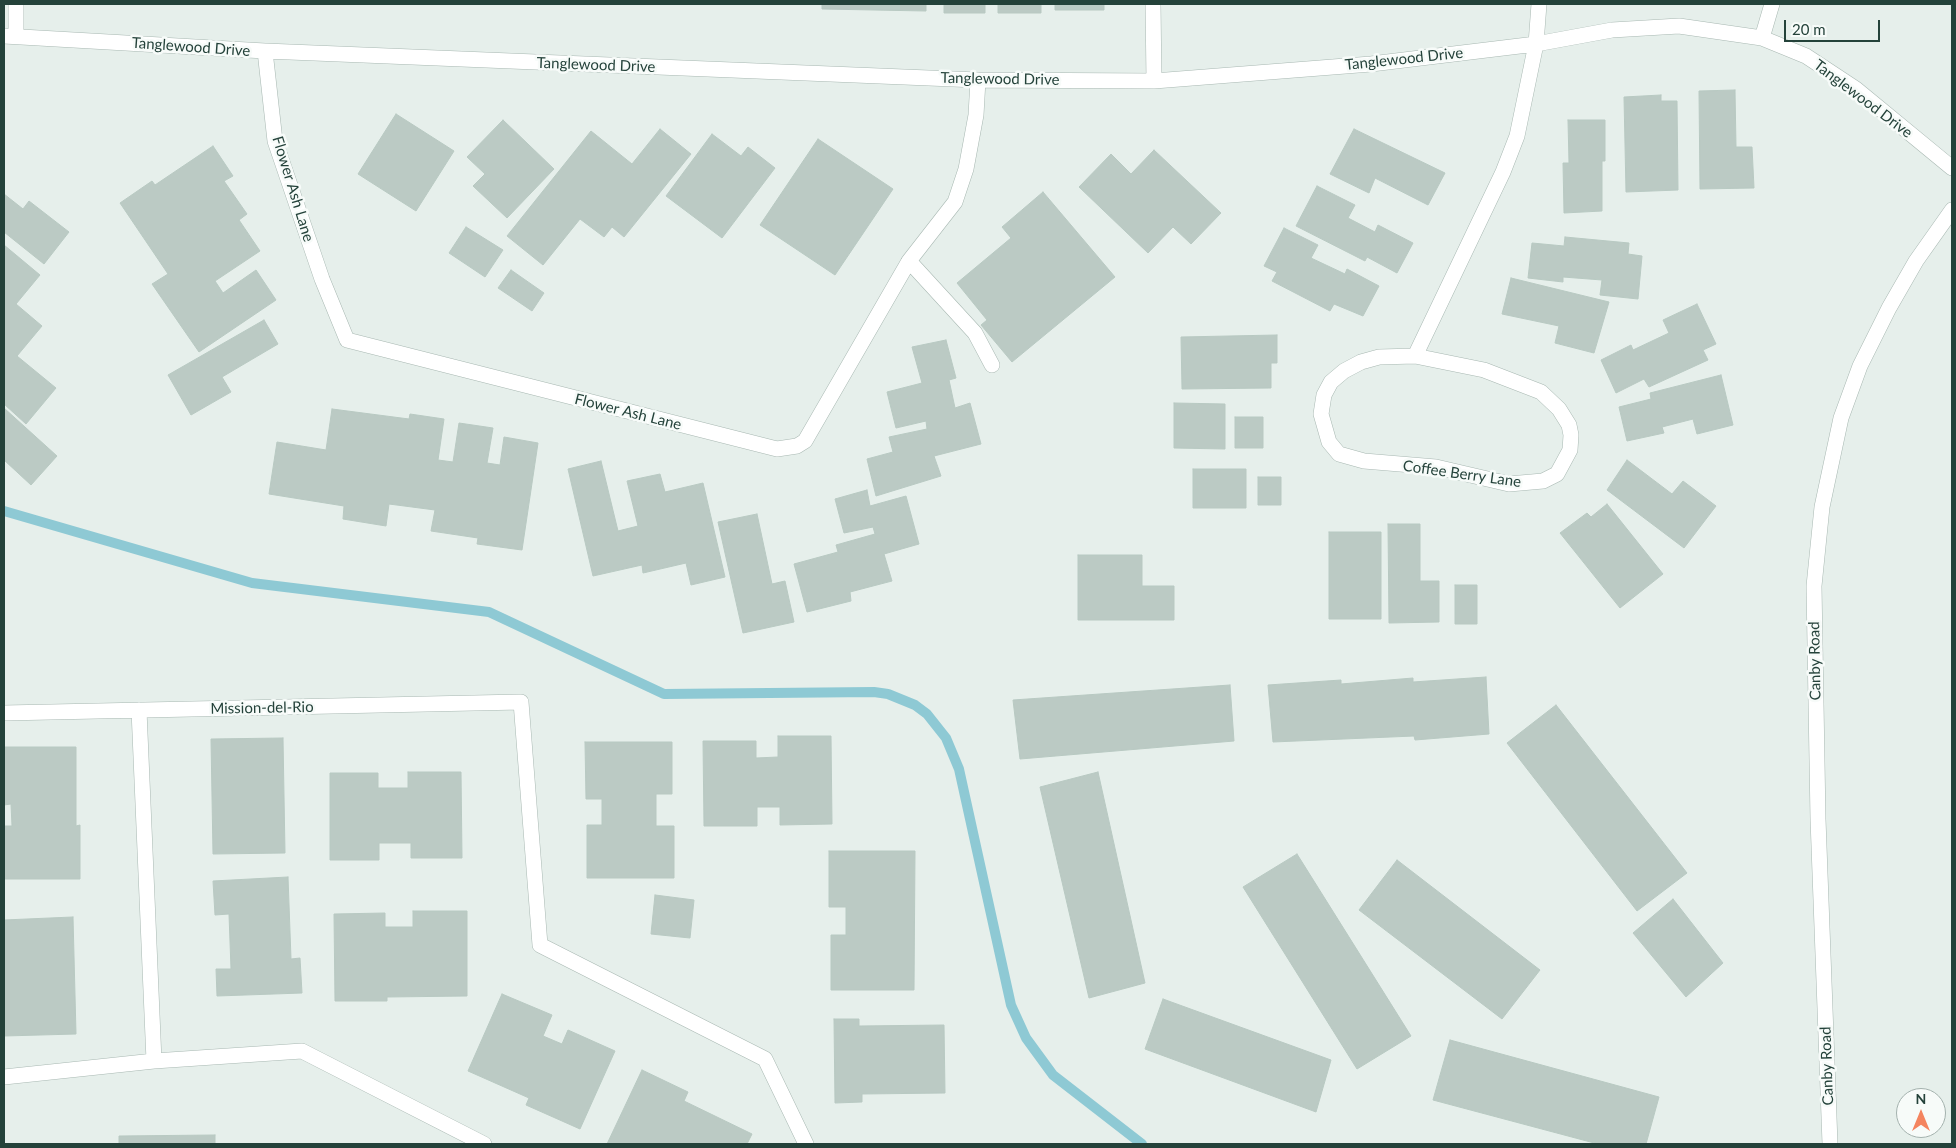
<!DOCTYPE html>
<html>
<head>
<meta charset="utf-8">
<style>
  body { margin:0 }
  #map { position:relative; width:1956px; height:1148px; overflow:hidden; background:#e6efeb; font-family:Lato,sans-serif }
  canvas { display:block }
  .frame { position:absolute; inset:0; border:5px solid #24423a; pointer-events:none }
  .north { position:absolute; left:1896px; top:1088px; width:50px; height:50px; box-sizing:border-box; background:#f7fbf9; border:1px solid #a3b1ad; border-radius:50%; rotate:0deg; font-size:14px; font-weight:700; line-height:20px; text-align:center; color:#24423a }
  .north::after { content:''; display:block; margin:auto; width:18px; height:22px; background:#f4845f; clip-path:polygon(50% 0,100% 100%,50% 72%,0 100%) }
  .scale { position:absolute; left:1784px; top:20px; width:96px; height:22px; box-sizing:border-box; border:2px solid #24423a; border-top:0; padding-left:6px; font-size:15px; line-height:18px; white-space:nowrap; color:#24423a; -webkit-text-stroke:4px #f7fbf9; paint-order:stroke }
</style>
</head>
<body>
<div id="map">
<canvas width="1956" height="1148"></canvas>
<div class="frame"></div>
<div class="north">N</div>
<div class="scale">20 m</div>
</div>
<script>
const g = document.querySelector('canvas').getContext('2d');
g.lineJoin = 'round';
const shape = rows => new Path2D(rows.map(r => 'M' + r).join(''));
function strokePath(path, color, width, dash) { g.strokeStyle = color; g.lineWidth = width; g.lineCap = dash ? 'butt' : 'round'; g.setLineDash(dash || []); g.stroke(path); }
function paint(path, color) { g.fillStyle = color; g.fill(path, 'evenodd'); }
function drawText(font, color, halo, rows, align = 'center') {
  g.font = font + ' Lato,sans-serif'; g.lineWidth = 5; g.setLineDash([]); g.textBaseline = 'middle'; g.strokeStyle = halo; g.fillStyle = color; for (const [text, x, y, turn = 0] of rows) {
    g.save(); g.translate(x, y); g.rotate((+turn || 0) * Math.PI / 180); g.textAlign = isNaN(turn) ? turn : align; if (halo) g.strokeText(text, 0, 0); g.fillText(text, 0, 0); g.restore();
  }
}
strokePath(shape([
  [4,511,252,583,489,612,664,694,874,692,888,694,915,705,927,714,946,738,959,769,1011,1005,1026,1038,1053,1075,1142,1144]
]), '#8ec9d4', 10);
const building = shape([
  [822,4,926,4,926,11,822,9,822,4],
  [944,4,985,4,985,13,944,13,944,4],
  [998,4,1041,4,1041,13,998,13,998,4],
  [1055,4,1104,4,1104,10,1055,10,1055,4],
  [1735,90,1736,147,1752,147,1754,188,1700,189,1699,91,1735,90],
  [1661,95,1661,101,1677,101,1678,190,1626,192,1624,97,1661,95],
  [396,114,454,151,416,211,358,174,396,114],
  [503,120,554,169,507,218,473,186,485,174,467,157,503,120],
  [1568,120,1605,120,1605,161,1602,161,1602,211,1564,213,1563,163,1569,163,1568,120],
  [660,129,691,154,624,237,612,227,604,237,580,219,543,265,507,236,591,131,632,164,660,129],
  [1354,129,1445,173,1428,205,1375,178,1369,193,1330,174,1354,129],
  [712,134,741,156,748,147,775,168,722,238,666,196,712,134],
  [818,139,893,189,835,275,760,225,818,139],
  [213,146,233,176,224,181,247,214,239,220,260,251,215,281,223,293,256,270,276,300,199,352,152,284,168,274,120,203,152,181,155,185,213,146],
  [1154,150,1221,213,1191,244,1173,227,1148,253,1079,187,1111,154,1131,174,1154,150],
  [1317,186,1355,205,1348,218,1375,232,1378,225,1413,243,1397,273,1367,257,1365,261,1296,226,1317,186],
  [1043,192,1115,277,1012,362,981,325,987,320,957,283,1011,238,1002,227,1043,192],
  [4,194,23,209,29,201,69,232,44,264,4,232,4,194],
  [466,227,503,250,485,277,449,253,466,227],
  [1284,228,1318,245,1311,258,1345,274,1347,269,1379,286,1363,316,1334,304,1330,311,1272,281,1277,272,1264,266,1284,228],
  [1565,237,1629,243,1628,254,1642,256,1638,299,1600,295,1602,280,1563,277,1563,282,1528,278,1532,243,1564,246,1565,237],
  [4,245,40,275,16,304,42,326,17,356,56,388,26,424,4,404,4,245],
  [511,270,544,293,532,311,498,288,511,270],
  [1511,278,1609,302,1594,353,1555,343,1559,326,1502,314,1511,278],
  [1697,304,1716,344,1703,350,1708,360,1649,387,1644,379,1616,393,1601,360,1631,345,1633,350,1669,333,1663,320,1697,304],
  [264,320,278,344,222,377,231,392,191,415,168,375,264,320],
  [1277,335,1277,363,1271,363,1271,388,1182,389,1181,337,1277,335],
  [946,340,956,378,949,380,955,408,970,403,981,444,934,456,941,476,876,496,867,459,893,452,889,437,927,429,926,421,896,428,887,392,922,383,912,347,946,340],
  [1721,375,1733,425,1697,434,1693,419,1662,427,1664,433,1627,441,1619,407,1651,399,1650,393,1721,375],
  [1174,403,1225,404,1225,449,1174,448,1174,403],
  [4,408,57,456,31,485,4,460,4,408],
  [332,409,409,419,410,414,444,419,438,460,453,462,459,423,493,428,487,463,500,465,504,437,538,443,522,550,477,544,478,538,431,531,435,510,389,504,386,526,343,519,344,506,269,494,277,442,326,450,332,409],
  [1235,417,1263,417,1263,448,1235,448,1235,417],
  [1627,460,1672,494,1683,481,1716,506,1684,548,1607,490,1627,460],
  [601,461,618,531,638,526,627,481,660,474,665,492,703,483,725,577,691,585,686,563,643,573,642,565,593,576,568,469,601,461],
  [1193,469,1246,469,1246,508,1193,508,1193,469],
  [1258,477,1281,477,1281,505,1258,505,1258,477],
  [867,490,870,506,906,496,919,544,884,554,892,581,850,592,851,601,807,612,794,564,838,552,836,545,875,534,873,527,844,533,835,499,867,490],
  [1607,504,1663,574,1620,608,1560,533,1587,513,1591,517,1607,504],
  [757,514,772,584,785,581,794,622,743,633,718,522,757,514],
  [1388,524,1420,524,1420,581,1439,581,1439,622,1389,623,1388,524],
  [1329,532,1381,532,1381,619,1329,619,1329,532],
  [1078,555,1142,555,1142,586,1174,586,1174,620,1078,620,1078,555],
  [1455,585,1477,585,1477,624,1455,624,1455,585],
  [1486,677,1489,734,1415,740,1414,736,1273,742,1268,685,1341,680,1341,684,1413,678,1413,682,1486,677],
  [1230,685,1234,741,1020,759,1013,700,1230,685],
  [1556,705,1687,873,1637,911,1507,743,1556,705],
  [778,736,831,736,832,824,780,825,780,807,757,807,757,826,704,826,703,741,756,741,756,758,778,757,778,736],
  [283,738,285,853,213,854,211,739,283,738],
  [585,742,672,742,672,794,656,794,656,826,674,826,674,878,587,878,587,825,602,825,602,799,586,799,585,742],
  [4,747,76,747,76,826,80,825,80,879,4,879,4,826,12,826,11,804,4,805,4,747],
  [408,772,461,772,462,858,411,858,411,843,379,843,379,860,330,860,330,773,378,773,378,788,408,788,408,772],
  [1098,772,1145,983,1089,998,1040,787,1098,772],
  [829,851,915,851,914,990,831,990,831,935,846,935,846,907,829,907,829,851],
  [1297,854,1411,1036,1357,1069,1243,887,1297,854],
  [1397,860,1540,970,1502,1019,1359,910,1397,860],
  [288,877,291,959,300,958,302,993,217,996,216,969,231,969,229,914,215,915,213,881,288,877],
  [655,895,694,900,690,938,651,934,655,895],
  [1673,899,1723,963,1686,997,1633,933,1673,899],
  [413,911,467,911,467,996,387,997,387,1001,335,1001,334,914,385,913,385,927,413,927,413,911],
  [73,917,76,1034,4,1036,4,920,73,917],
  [502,994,552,1015,543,1036,562,1044,568,1030,615,1051,580,1129,526,1105,529,1098,468,1071,502,994],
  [1163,999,1331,1060,1316,1112,1145,1049,1163,999],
  [834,1019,859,1019,859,1026,944,1025,945,1093,862,1094,862,1102,835,1103,834,1019],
  [1450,1040,1659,1097,1646,1144,1598,1144,1433,1100,1450,1040],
  [642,1070,688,1092,684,1101,752,1134,747,1144,607,1144,642,1070],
  [215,1135,215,1144,119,1144,119,1136,215,1135]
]);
paint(building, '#bbcac4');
strokePath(building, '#b8c9c2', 1);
const minor = shape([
  [16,4,16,35],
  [1153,4,1154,81],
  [4,36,265,51,978,80,1154,81,1371,64,1536,44,1612,30,1679,26,1762,38,1806,56,1856,89,1952,168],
  [1762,38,1772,4],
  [265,51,275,141,322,279,347,340,777,449,797,446,805,441,909,261,955,202,966,169,976,115,978,80],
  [909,261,975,333,992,365],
  [1415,356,1484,370,1541,392,1559,409,1569,425,1571,435,1570,450,1557,474,1543,481,1509,484,1436,467,1364,461,1339,454,1329,442,1321,414,1324,395,1331,382,1344,371,1361,362,1379,357,1415,356],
  [1415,356,1503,172,1517,136,1536,44,1539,4],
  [139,710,154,1061],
  [4,713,521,702,540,945,765,1059,806,1144],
  [4,1077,154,1061,302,1051,484,1144],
  [1830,1144,1818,819,1814,586,1822,507,1841,418,1860,366,1889,308,1916,261,1952,210]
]);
strokePath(minor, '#a8b8b2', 16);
strokePath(minor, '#fff', 15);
drawText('15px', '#24423a', '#f7fbf9', [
  ["Tanglewood Drive",191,47,4],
  ["Tanglewood Drive",1404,59,-6],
  ["Tanglewood Drive",596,65,2],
  ["Tanglewood Drive",1000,79,1],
  ["Tanglewood Drive",1863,99,37],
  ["Flower Ash Lane",293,189,73],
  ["Flower Ash Lane",628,412,14],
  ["Coffee Berry Lane",1462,474,8],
  ["Canby Road",1815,661,-91],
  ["Mission-del-Rio",262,708,-1],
  ["Canby Road",1827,1066,-92]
]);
</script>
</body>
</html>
